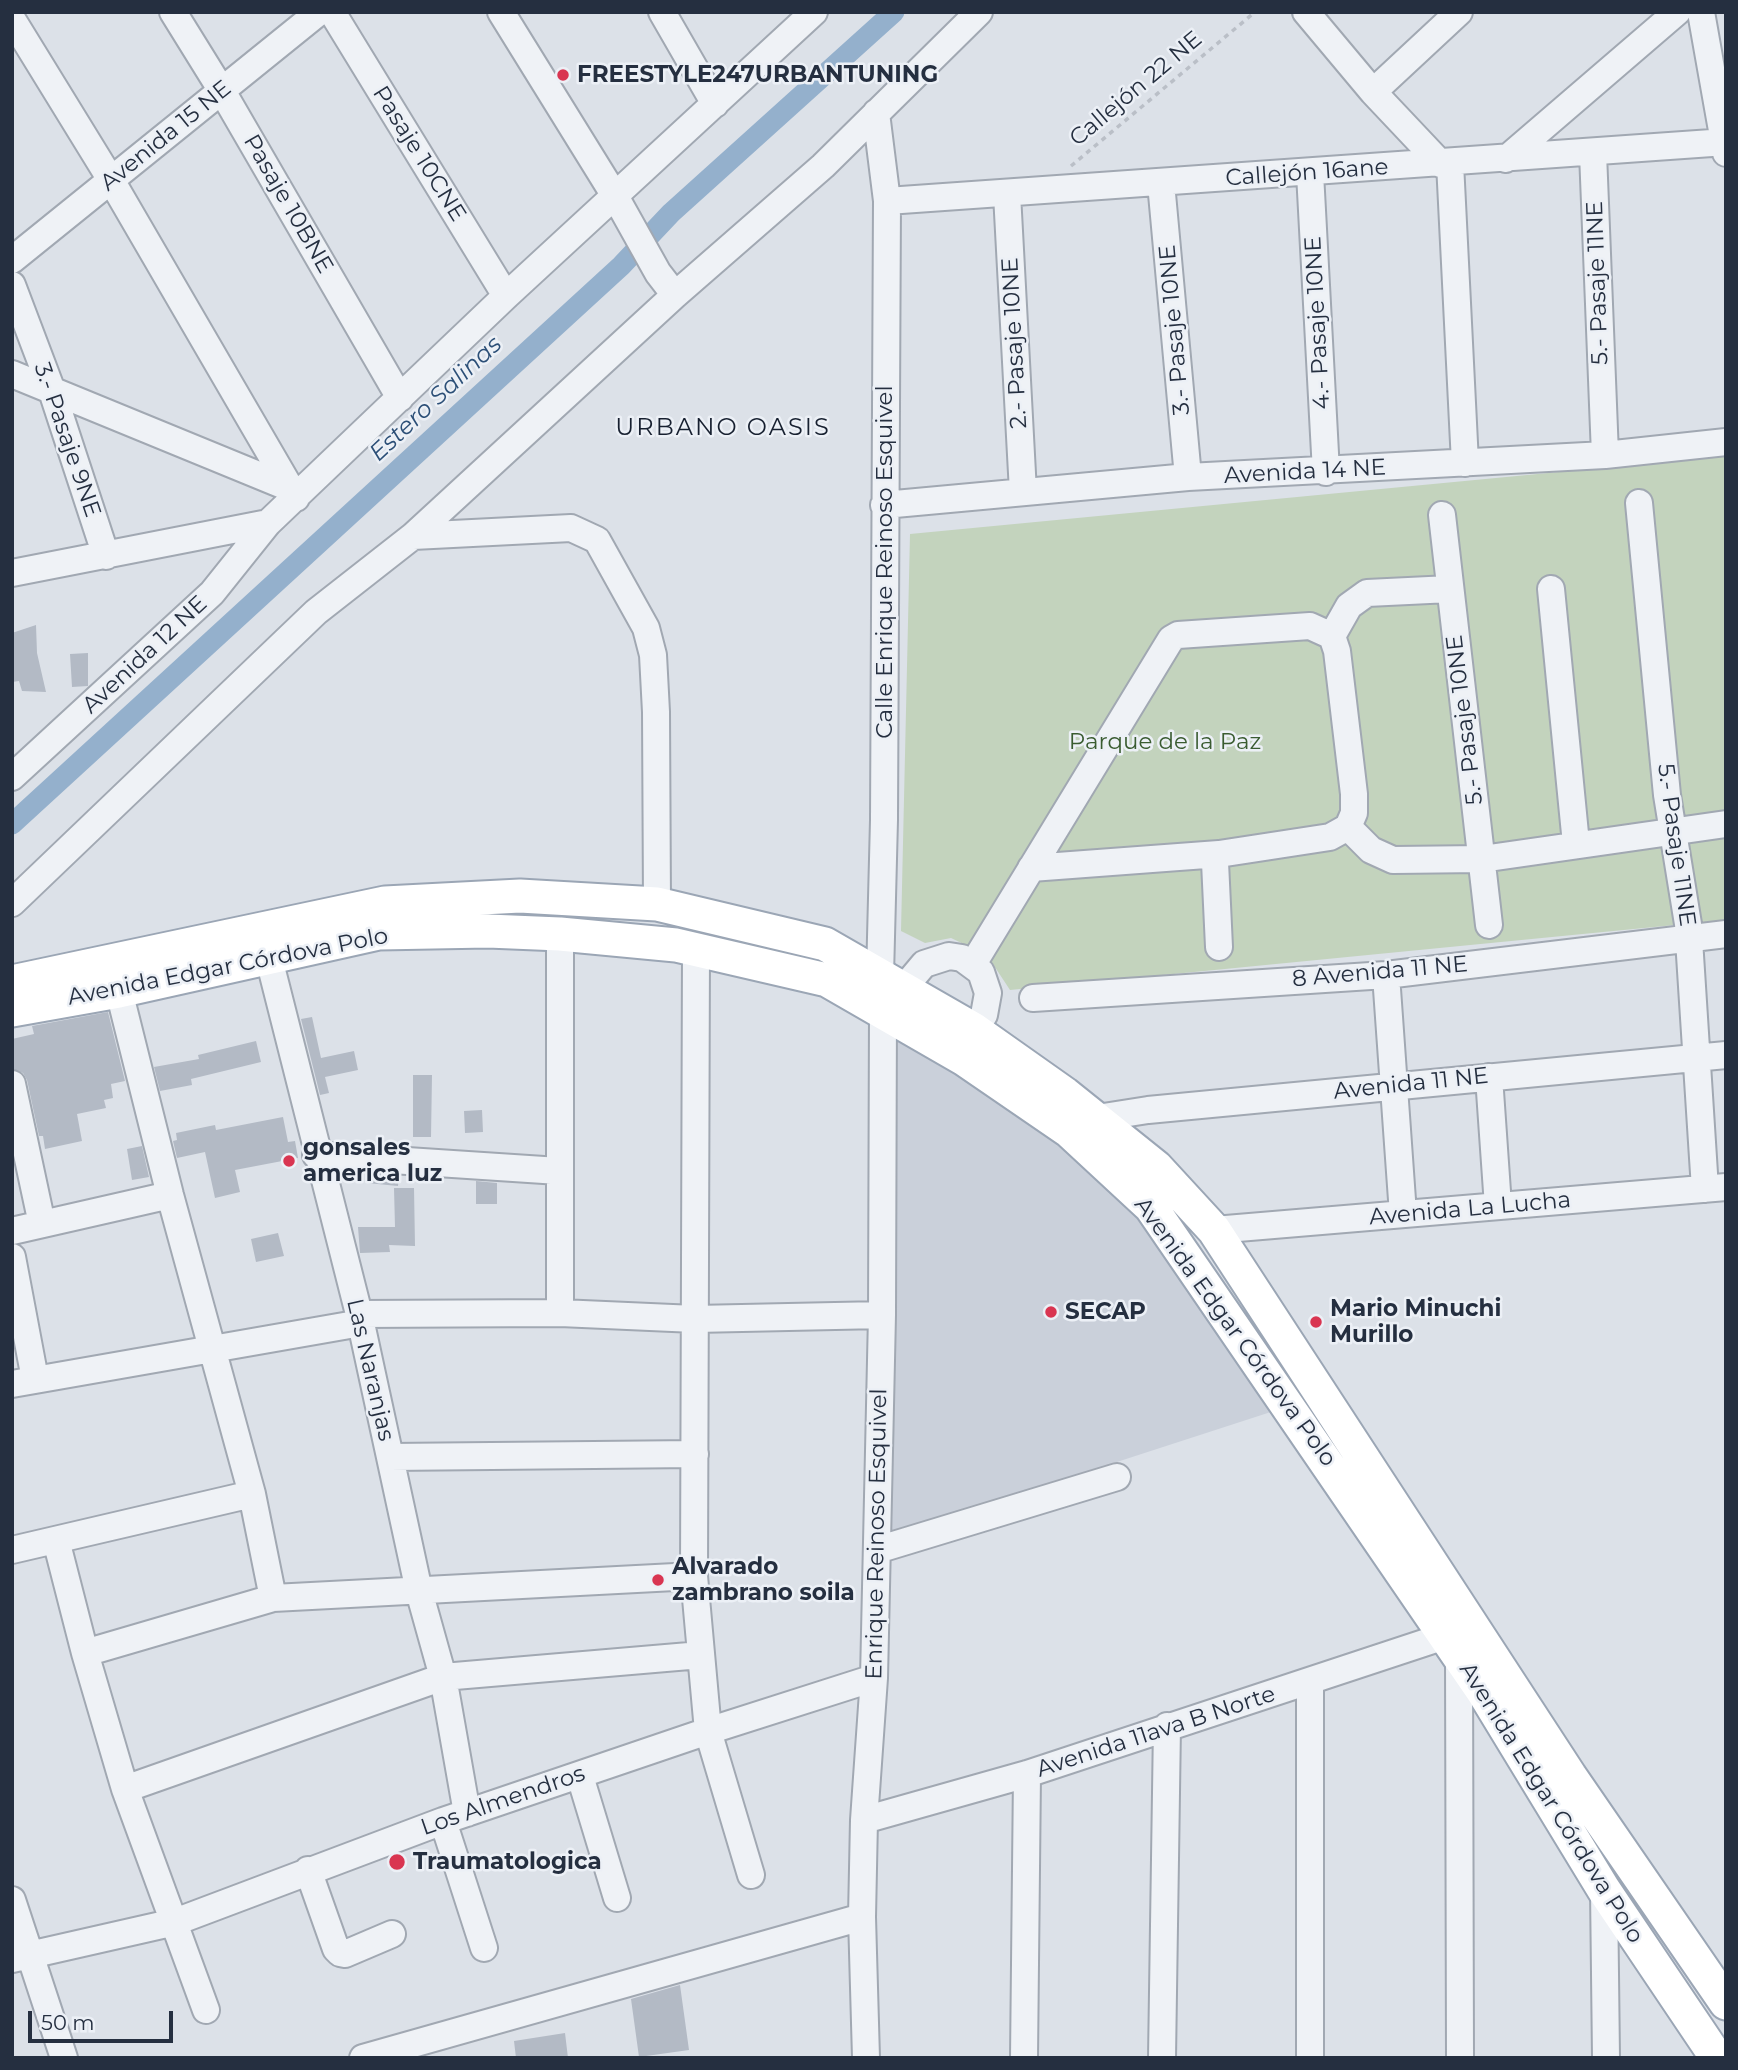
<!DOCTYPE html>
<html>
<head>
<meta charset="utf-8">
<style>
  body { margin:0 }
  #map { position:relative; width:1738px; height:2070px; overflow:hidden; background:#dce1e8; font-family:Montserrat,sans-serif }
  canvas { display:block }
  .frame { position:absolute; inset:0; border:14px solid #252f40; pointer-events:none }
  .scale { position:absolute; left:28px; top:2011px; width:145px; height:32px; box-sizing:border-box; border:4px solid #252f40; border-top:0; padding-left:9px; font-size:21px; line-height:24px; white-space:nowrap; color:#252f40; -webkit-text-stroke:5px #ecf0f6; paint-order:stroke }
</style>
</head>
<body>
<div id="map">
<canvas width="1738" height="2070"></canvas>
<div class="frame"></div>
<div class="scale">50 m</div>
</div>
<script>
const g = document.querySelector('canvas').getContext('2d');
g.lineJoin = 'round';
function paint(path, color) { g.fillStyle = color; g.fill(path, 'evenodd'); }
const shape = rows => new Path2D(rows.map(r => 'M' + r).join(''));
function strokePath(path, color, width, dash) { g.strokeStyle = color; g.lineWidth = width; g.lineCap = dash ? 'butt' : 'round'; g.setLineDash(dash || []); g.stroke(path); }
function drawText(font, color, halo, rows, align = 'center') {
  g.font = font + ' Montserrat,sans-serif'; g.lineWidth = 5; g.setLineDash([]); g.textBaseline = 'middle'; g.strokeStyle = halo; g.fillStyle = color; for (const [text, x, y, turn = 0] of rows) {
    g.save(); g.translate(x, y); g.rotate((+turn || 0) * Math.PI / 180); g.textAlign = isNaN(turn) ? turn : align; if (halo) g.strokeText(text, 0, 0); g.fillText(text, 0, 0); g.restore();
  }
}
paint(shape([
  [893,1034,972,1075,1144,1215,1277,1410,892,1535]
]), '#cad0da');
paint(shape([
  [1726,456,1726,920,1010,990,987,955,951,938,925,943,901,931,910,534]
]), '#c3d3bd');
strokePath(shape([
  [12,824,621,266,671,213,894,12]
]), '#94b0cc', 21);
paint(shape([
  [36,625,37,653,46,692,22,691,19,681,12,682,12,633],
  [88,653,88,686,72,687,70,654],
  [108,1012,125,1081,111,1084,113,1098,104,1100,106,1108,77,1114,82,1141,45,1149,43,1136,39,1136,27,1080,23,1073,12,1069,12,1039,34,1034,32,1026],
  [312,1017,321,1058,354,1051,358,1070,325,1077,329,1093,320,1095,301,1019],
  [256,1041,261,1062,191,1079,192,1085,160,1091,154,1067,199,1059,198,1055],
  [413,1075,432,1075,431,1137,413,1137],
  [482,1110,483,1132,465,1133,464,1111],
  [283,1117,288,1142,295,1141,298,1158,235,1170,240,1192,215,1198,205,1152,177,1158,173,1141,177,1140,176,1133,215,1125,216,1130],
  [142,1146,149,1177,132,1180,127,1149],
  [368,1174,399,1176,398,1186,367,1183],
  [476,1181,497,1183,497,1204,476,1204],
  [394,1188,414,1188,415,1246,389,1245,390,1252,360,1253,358,1227,395,1227],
  [278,1233,284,1256,256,1262,251,1239],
  [680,1985,689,2050,639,2057,631,1999],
  [565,2033,568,2058,516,2058,514,2041]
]), '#b3bac5');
const minor = shape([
  [173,12,222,91,400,398],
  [332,12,506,296],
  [501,12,615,196,658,273,675,295],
  [662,12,715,104],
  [1306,12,1373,92,1441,164],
  [1701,12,1726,153],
  [12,19,111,180,296,498],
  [1373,92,1459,12],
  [1593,153,1605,455],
  [1506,159,1677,12],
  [1450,163,1465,463],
  [1310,173,1326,472],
  [1161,183,1188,477],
  [1007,194,1023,492],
  [887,201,1726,142],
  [12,260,319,12],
  [12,285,51,388,106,556],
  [12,374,290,488],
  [1639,503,1667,795,1688,924,1705,1189],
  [884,505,1188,477,1605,455,1726,442],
  [1442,515,1489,925],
  [413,536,571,528,597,540,646,628,653,655,656,712,657,904],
  [12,573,268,523],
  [1551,589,1576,844],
  [1332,636,1337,651,1354,794,1354,813,1348,827],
  [1332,636,1349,606,1367,593,1450,589],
  [12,777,212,593,268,523,506,296,814,12],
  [1348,827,1371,850,1393,860,1482,859,1726,824],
  [1031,868,1219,854],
  [12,903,316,612,413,536,675,295,823,166,979,12],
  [264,939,359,1314,419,1591,443,1677,467,1813],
  [1219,947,1215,862,1219,854,1330,837,1348,827],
  [696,949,694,1576,708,1731,751,1875],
  [973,964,1171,639,1178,635,1310,626,1332,636],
  [1386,975,1403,1214],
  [903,989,924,964,949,956,962,958,981,972,988,993,984,1015,973,1029],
  [119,991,170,1195,252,1494,273,1598],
  [1033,998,1386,975,1726,934],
  [1489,1077,1498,1206],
  [12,1084,42,1224],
  [1097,1118,1148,1110,1726,1055],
  [316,1155,559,1171],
  [1214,1230,1726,1187],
  [12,1231,170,1195],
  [12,1257,35,1379],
  [560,1313,560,934],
  [359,1314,560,1313,695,1319,882,1315],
  [12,1384,361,1323],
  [390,1457,695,1454],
  [56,1540,85,1653,125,1789,206,2010],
  [12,1550,252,1494],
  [877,1550,1117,1477],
  [85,1653,273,1598,694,1576],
  [1459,1657,1460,2058],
  [1310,1682,1310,2058],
  [580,1776,617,1898],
  [125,1789,443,1677,701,1655],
  [864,1820,1027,1774,1445,1636],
  [443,1821,484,1948],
  [308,1870,336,1949,340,1953,345,1954,392,1934],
  [1604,1890,1606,2058],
  [12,1900,64,2058],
  [12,1959,175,1922,443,1821,708,1731,874,1678],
  [363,2058,862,1917],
  [866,2058,862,1917,864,1820,874,1678,882,1315,883,1011,880,976,884,820,887,201,876,113],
  [1024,2058,1027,1774],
  [1162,2058,1167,1726]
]);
const major = shape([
  [12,982,385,903,520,896,657,904,825,944,973,1029,1065,1094,1156,1167,1214,1230,1570,1776,1726,2003],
  [12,1010,119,991,379,933,488,931,560,934,676,945,827,980,964,1059,1069,1131,1151,1207,1484,1693,1604,1890,1717,2058]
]);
strokePath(minor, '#a1a8b2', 30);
strokePath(major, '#9ba6b5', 37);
strokePath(shape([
  [1071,166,1255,12]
]), '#babfc7', 3.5, [5, 5]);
strokePath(minor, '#eff2f6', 26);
strokePath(major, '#fff', 33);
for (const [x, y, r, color] of [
  [563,75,7,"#d93551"],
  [289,1161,7,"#d93551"],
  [1051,1312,7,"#d93551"],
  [1316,1322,7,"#d93551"],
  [658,1580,7,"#d93551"],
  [397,1862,9,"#d93551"]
]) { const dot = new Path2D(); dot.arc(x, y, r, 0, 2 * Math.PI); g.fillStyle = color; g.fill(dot); strokePath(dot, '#ecf0f6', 2.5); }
drawText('bold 23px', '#252f40', '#ecf0f6', [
  ["FREESTYLE247URBANTUNING",577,75],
  ["gonsales",303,1148],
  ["america luz",303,1174],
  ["Mario Minuchi",1330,1309],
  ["Murillo",1330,1335],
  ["SECAP",1065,1312],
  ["Alvarado",672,1567],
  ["zambrano soila",672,1593],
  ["Traumatologica",413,1862]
], 'left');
drawText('23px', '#252f40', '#ecf0f6', [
  ["Callejón 22 NE",1136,89,-40],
  ["Avenida 15 NE",166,136,-39],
  ["Pasaje 10CNE",419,154,58],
  ["Callejón 16ane",1307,173,-4],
  ["Pasaje 10BNE",288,204,60],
  ["5.- Pasaje 11NE",1598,283,-92],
  ["4.- Pasaje 10NE",1318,323,-93],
  ["3.- Pasaje 10NE",1175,330,-95],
  ["2.- Pasaje 10NE",1015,343,-93],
  ["3.- Pasaje 9NE",67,440,71],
  ["Avenida 14 NE",1305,472,-3],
  ["Calle Enrique Reinoso Esquivel",885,562,-90],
  ["Avenida 12 NE",145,655,-43],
  ["5.- Pasaje 10NE",1465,720,-97],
  ["5.- Pasaje 11NE",1676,845,82],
  ["Avenida Edgar Córdova Polo",228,967,-11],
  ["8 Avenida 11 NE",1380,972,-5],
  ["Avenida 11 NE",1411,1084,-6],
  ["Avenida La Lucha",1470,1209,-5],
  ["Avenida Edgar Córdova Polo",1235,1332,54],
  ["Las Naranjas",370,1370,77],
  ["Enrique Reinoso Esquivel",877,1534,-89],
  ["Avenida 11ava B Norte",1156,1732,-18],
  ["Los Almendros",503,1801,-19],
  ["Avenida Edgar Córdova Polo",1551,1803,58]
]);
drawText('23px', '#3a5c31', '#ecf0f6', [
  ["Parque de la Paz",1165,742]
]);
drawText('italic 24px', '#2c4f77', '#ecf0f6', [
  ["Estero Salinas",436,399,-43]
]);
g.letterSpacing = '2px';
drawText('24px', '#172030', '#ecf0f6', [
  ["URBANO OASIS",723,428]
]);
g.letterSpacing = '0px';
</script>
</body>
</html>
